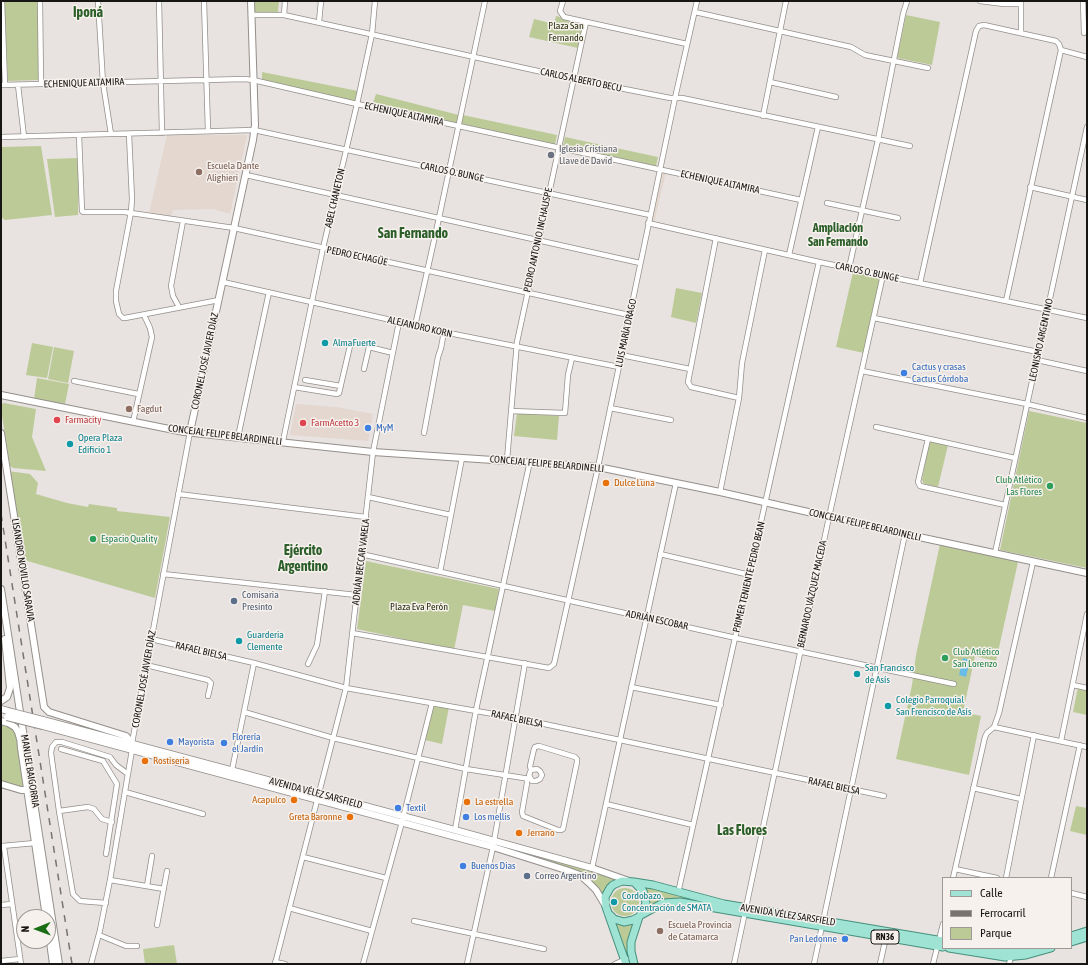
<!DOCTYPE html>
<html>
<head>
<meta charset="utf-8">
<style>
  body { margin:0 }
  #map { position:relative; width:1088px; height:965px; overflow:hidden; background:#e8e3e0; font-family:"Asap Condensed",sans-serif }
  canvas { display:block }
  .frame { position:absolute; inset:0; border:2px solid #181615; pointer-events:none }
  .legend { position:absolute; left:942px; top:877px; width:130px; height:72px; box-sizing:border-box; background:#f6f1ed; border:1px solid #9d9997; margin:0; padding:5px 7px; list-style:none; font-size:12px; color:#181615 }
  .legend li { display:flex; align-items:center; gap:8px; height:20px }
  .legend b { width:20px; border:1px solid #9d9997 }
  .north { position:absolute; left:16px; top:909px; width:40px; height:40px; box-sizing:border-box; background:#f6f1ed; border:1px solid #9d9997; border-radius:50%; rotate:269deg; font-size:11px; font-weight:700; line-height:16px; text-align:center; color:#181615 }
  .north::after { content:''; display:block; margin:auto; width:14px; height:18px; background:#186d15; clip-path:polygon(50% 0,100% 100%,50% 72%,0 100%) }
</style>
</head>
<body>
<div id="map">
<canvas width="1088" height="965"></canvas>
<div class="frame"></div>
<ul class="legend">
<li><b style="height:5px;background:#9ee3d3"></b>Calle</li>
<li><b style="height:5px;background:#767371"></b>Ferrocarril</li>
<li><b style="height:11px;background:#bcca97"></b>Parque</li>
</ul>
<div class="north">N</div>
</div>
<script>
const g = document.querySelector('canvas').getContext('2d');
g.lineJoin = 'round';
function paint(path, color) { g.fillStyle = color; g.fill(path, 'evenodd'); }
const shape = rows => new Path2D(rows.map(r => 'M' + r).join(''));
function strokePath(path, color, width, dash) { g.strokeStyle = color; g.lineWidth = width; g.lineCap = dash ? 'butt' : 'round'; g.setLineDash(dash || []); g.stroke(path); }
function drawText(font, color, halo, rows, align = 'center') {
  g.font = font + ' "Asap Condensed",sans-serif'; g.lineWidth = 3; g.setLineDash([]); g.textBaseline = 'middle'; g.strokeStyle = halo; g.fillStyle = color; for (const [text, x, y, turn = 0] of rows) {
    g.save(); g.translate(x, y); g.rotate((+turn || 0) * Math.PI / 180); g.textAlign = isNaN(turn) ? turn : align; if (halo) g.strokeText(text, 0, 0); g.fillText(text, 0, 0); g.restore();
  }
}
paint(shape([
  [167,135,247,135,230,214,213,209,173,210,171,217,149,213],
  [660,172,666,172,654,223,650,222],
  [296,404,336,407,373,414,368,441,290,435]
]), '#e3d7cf');
paint(shape([
  [4,1,38,1,39,80,8,81],
  [255,1,279,1,278,12,255,12],
  [906,15,940,22,932,65,897,58],
  [556,16,584,23,578,48,529,37,534,19,554,24],
  [262,72,358,91,355,101,262,81],
  [376,94,459,115,457,123,372,106],
  [463,115,557,135,555,145,461,125],
  [565,137,658,157,656,166,563,146],
  [41,146,52,215,5,220,1,217,1,147],
  [79,158,78,215,55,217,47,159],
  [853,272,880,278,864,353,836,347],
  [676,288,702,293,696,323,671,317],
  [32,343,53,347,47,378,26,375],
  [54,347,74,351,68,383,48,379],
  [37,378,69,384,65,404,34,399],
  [4,403,36,409,32,437,46,471,13,468,10,466,1,409,1,404],
  [1029,411,1087,423,1087,568,1000,550],
  [517,413,559,416,557,440,514,436],
  [931,442,948,445,938,487,924,484,922,480,929,443],
  [8,471,30,474,38,483,36,494,67,503,88,507,89,504,117,508,117,511,170,517,155,598,24,560],
  [940,544,1018,562,996,661,975,656,963,712,981,716,969,775,896,759,912,685,916,655],
  [366,561,499,589,495,611,463,605,454,650,357,629],
  [1078,687,1087,689,1087,715,1073,712],
  [432,703,449,707,442,744,425,740],
  [1,721,15,727,28,790,1,784],
  [1076,806,1087,808,1087,835,1070,831],
  [497,844,602,874,617,879,612,881,607,887,604,895,584,874,571,869,496,846],
  [645,887,703,903,674,898,662,900,650,904,649,898],
  '611 902a14 14 0 1 1 28 0a14 14 0 1 1-28 0Z',
  [614,922,624,925,634,923,628,938,628,953,626,954,625,954],
  [174,945,177,964,145,964,143,949]
]), '#bcca97');
paint(shape([
  [963,658,970,660,966,677,959,675]
]), '#67bde7');
const street = shape([
  [2,1,5,85],
  [40,1,41,84],
  [98,1,103,83,111,134],
  [159,1,162,133],
  [204,1,208,131],
  [563,1,560,11,564,17,687,44],
  [980,1,1004,4,1021,4],
  [1083,1,1084,33],
  [1021,2,1021,33],
  [695,12,851,47,865,55,928,68],
  [251,15,284,15,574,79,670,98,682,98,910,146],
  [284,15,285,1],
  [319,22,321,1],
  [1061,50,1087,57],
  [770,82,836,97],
  [1,85,245,79,253,80,357,104,801,200],
  [18,85,24,137],
  [763,116,786,1],
  [129,134,132,199,131,212,116,291,116,301,119,314,123,318,125,318,219,300],
  [79,135,82,211,83,212,124,212,234,228,629,315],
  [1,137,254,130,650,215],
  [246,175,640,263],
  [1030,187,1087,200],
  [827,203,898,218],
  [648,223,819,262,1087,318],
  [716,238,688,382,691,387,739,398],
  [789,255,818,127],
  [849,268,878,140,903,14,907,1],
  [223,282,444,332,619,367],
  [920,283,976,31,979,26,984,25,1056,41,1059,44,1061,50,1006,301],
  [179,307,173,296,171,286,183,221],
  [874,318,1038,352],
  [415,326,439,218,485,1],
  [621,355,690,369],
  [1037,360,1087,371],
  [364,369,369,347,393,353],
  [862,371,1027,404,1087,418],
  [305,380,341,386],
  [74,381,138,394],
  [294,387,337,394,339,393,350,346],
  [610,408,671,420],
  [511,411,565,413,568,375,572,358],
  [133,422,152,337,150,328,144,315],
  [876,427,1015,458],
  [424,433,438,357,441,348,444,332],
  [238,437,269,292],
  [928,439,918,482,920,486,1005,505],
  [283,441,323,248,357,104,372,34,375,1],
  [507,460,517,342,586,22],
  [720,492,739,398,742,363,765,250],
  [178,494,366,517],
  [368,497,451,515],
  [995,553,1087,127],
  [361,554,736,638,954,684],
  [660,554,750,575],
  [440,572,462,458],
  [163,574,356,595],
  [352,633,549,668,554,664,598,467,675,98,697,1],
  [151,639,254,663,346,688,516,718,884,796],
  [308,664,317,645,325,591],
  [146,665,208,680,211,683,208,696],
  [1073,685,1087,688],
  [631,687,721,705],
  [244,712,333,738,418,758,466,769,530,779],
  [994,727,1087,747],
  [1061,741,1087,614],
  [132,743,190,432],
  [61,749,103,761,117,784,106,854],
  [232,770,254,663],
  [527,779,527,783,522,812,523,816,558,830,561,830,563,829,577,762,577,759,575,757,539,746,535,747,534,749,530,766,531,770,529,775,532,781,536,781,540,779,542,775,540,771,537,769,531,770],
  [973,788,1021,799],
  [125,792,203,814],
  [606,804,693,825],
  [59,811,88,807,94,809,102,819,112,822],
  [455,830,476,710,530,461],
  [2,846,35,843],
  [4,847,21,964],
  [303,857,386,878],
  [592,868,676,483],
  [955,869,997,878],
  [953,878,985,737,987,733,994,727,999,713,1033,562],
  [1006,878,1034,735],
  [1051,878,1080,745],
  [110,880,164,889],
  [147,886,152,856],
  [678,893,819,262],
  [1071,893,1087,897],
  [106,903,80,901,73,894,59,811,51,753,52,747,56,742,62,742,110,757,116,765,128,774],
  [1,905,12,904],
  [289,908,372,931],
  [414,921,544,949],
  [157,925,167,871],
  [99,935,126,946,137,946],
  [1,961,20,959],
  [275,962,285,964],
  [91,964,100,930,110,880,132,750],
  [275,964,346,688,373,452,399,322],
  [363,964,402,822,432,703],
  [467,964,493,847,525,663],
  [615,964,626,959],
  [734,964,829,517,883,275],
  [814,964,905,534],
  [880,964,886,937],
  [933,964,943,924],
  [1009,964,1011,957]
]);
const secondary = shape([
  [1,395,184,432,373,452,598,467,720,492,905,534,1087,573],
  [190,432,253,140,255,125,251,1],
  [1,433,44,707,49,712,126,736,132,743],
  [1,589,59,964],
  [1,701,7,697,10,688,5,639],
  [1,709,8,711],
  [43,720,455,830,592,868,629,881],
  [1,721,8,723,15,727,18,732,20,739],
  [43,726,493,847,566,870,580,875,589,883,596,890,605,905],
  [20,736,21,748,46,917],
  [1,784,21,790,28,790],
  [48,928,53,964]
]);
const primary = shape([
  [634,882,653,885,724,904,943,941],
  [608,913,614,919,624,922,633,920,639,917,643,911,646,903,643,891,634,882,622,881,613,885,610,888,605,897,606,907,626,964],
  [641,915,663,903,680,902,943,947],
  [1071,936,1087,931],
  [1071,942,1087,937],
  [949,948,1005,957,1026,955,1051,948],
  [979,948,1011,952,1032,948],
  [634,964,631,951,631,942,639,917]
]);
strokePath(street, '#938f8b', 6);
strokePath(secondary, '#938f8b', 8);
strokePath(primary, '#46907d', 9);
strokePath(street, '#fff', 4.5);
strokePath(secondary, '#fff', 6);
strokePath(primary, '#9ee3d3', 7);
strokePath(shape([
  [1,514,72,964]
]), '#767371', 1.5, [7, 7]);
const secondaryBridge = shape([
  [8,711,43,720],
  [7,717,43,726]
]);
strokePath(secondaryBridge, '#938f8b', 8, []);
strokePath(secondaryBridge, '#fff', 6);
for (const [x, y, r, color] of [
  [551,155,4,"#6b7280"],
  [199,172,4,"#8d6e63"],
  [325,343,4,"#0f9aa8"],
  [904,373,4,"#3f7fe0"],
  [129,409,4,"#8d6e63"],
  [57,420,4,"#e0444e"],
  [303,423,4,"#e0444e"],
  [368,428,4,"#3f7fe0"],
  [70,444,4,"#0f9aa8"],
  [606,483,4,"#e8710a"],
  [1050,486,4,"#2e9e5b"],
  [93,539,4,"#2e9e5b"],
  [234,601,4,"#5c6f8a"],
  [239,641,4,"#0f9aa8"],
  [945,658,4,"#2e9e5b"],
  [857,674,4,"#0f9aa8"],
  [888,706,4,"#0f9aa8"],
  [170,742,4,"#3f7fe0"],
  [224,743,4,"#3f7fe0"],
  [145,761,4,"#e8710a"],
  [294,800,4,"#e8710a"],
  [467,802,4,"#e8710a"],
  [398,808,4,"#3f7fe0"],
  [350,817,4,"#e8710a"],
  [466,817,4,"#3f7fe0"],
  [519,833,4,"#e8710a"],
  [463,866,4,"#3f7fe0"],
  [527,876,4,"#5c6f8a"],
  [614,902,4,"#0f9aa8"],
  [660,931,4,"#8d6e63"],
  [845,939,4,"#3f7fe0"]
]) { const dot = new Path2D(); dot.arc(x, y, r, 0, 2 * Math.PI); g.fillStyle = color; g.fill(dot); strokePath(dot, '#f6f1ed', 1.5); }
for (const [x, y, w] of [
  [885,937,28]
]) { const box = new Path2D(); box.roundRect(x - w / 2, y - 7, w, 14, 3); g.fillStyle = '#f6f1ed'; g.fill(box); strokePath(box, '#181615', 1); }
drawText('bold 9px', '#181615', null, [
  ["RN36",885,937]
]);
drawText('10px', '#282f0e', '#f6f1ed', [
  ["Plaza San",566,26],
  ["Fernando",566,38],
  ["Plaza Eva Perón",419,607]
]);
drawText('10px', '#181615', '#f6f1ed', [
  ["CARLOS ALBERTO BECU",581,80,12],
  ["ECHENIQUE ALTAMIRA",84,83,-2],
  ["ECHENIQUE ALTAMIRA",404,114,12],
  ["CARLOS O. BUNGE",452,172,12],
  ["ECHENIQUE ALTAMIRA",720,182,12],
  ["ABEL CHANETON",335,198,-77],
  ["PEDRO ANTONIO INCHAUSPE",538,240,-78],
  ["PEDRO ECHAGÜE",357,256,12],
  ["CARLOS O. BUNGE",867,272,12],
  ["ALEJANDRO KORN",420,327,13],
  ["LUIS MARÍA DRAGO",626,333,-78],
  ["LEONISMO ARGENTINO",1041,340,-78],
  ["CORONEL JOSÉ JAVIER DÍAZ",205,361,-78],
  ["CONCEJAL FELIPE BELARDINELLI",225,435,7],
  ["CONCEJAL FELIPE BELARDINELLI",547,464,5],
  ["CONCEJAL FELIPE BELARDINELLI",865,525,13],
  ["ADRIÁN BECCAR VARELA",361,562,-83],
  ["LISANDRO NOVILLO SARAVIA",23,570,81],
  ["PRIMER TENIENTE PEDRO BEAN",749,577,-77],
  ["BERNARDO VÁZQUEZ MACEDA",812,594,-78],
  ["ADRIÁN ESCOBAR",657,620,12],
  ["RAFAEL BIELSA",201,651,13],
  ["CORONEL JOSÉ JAVIER DÍAZ",144,679,-80],
  ["RAFAEL BIELSA",517,719,12],
  ["MANUEL BAIGORRIA",30,771,81],
  ["RAFAEL BIELSA",834,786,12],
  ["AVENIDA VÉLEZ SARSFIELD",316,793,15],
  ["AVENIDA VÉLEZ SARSFIELD",788,915,9]
]);
drawText('10px', '#5b616d', '#f6f1ed', [
  ["Iglesia Cristiana",559,149],
  ["Llave de David",559,161]
], 'left');
drawText('10px', '#785e54', '#f6f1ed', [
  ["Escuela Dante",207,166],
  ["Alighieri",207,178],
  ["Fagdut",137,409],
  ["Escuela Provincia",668,925],
  ["de Catamarca",668,937]
], 'left');
drawText('10px', '#0d838f', '#f6f1ed', [
  ["AlmaFuerte",333,343],
  ["Opera Plaza",78,438],
  ["Edificio 1",78,450],
  ["Guarderia",247,635],
  ["Clemente",247,647],
  ["San Francisco",865,668],
  ["de Asís",865,680],
  ["Colegio Parroquial",896,700],
  ["San Frencisco de Asís",896,712],
  ["Cordobazo.",622,896],
  ["Concentración de SMATA",622,908]
], 'left');
drawText('10px', '#366cbe', '#f6f1ed', [
  ["Cactus y crasas",912,367],
  ["Cactus Córdoba",912,379],
  ["MyM",376,428],
  ["Florería",232,737],
  ["el Jardín",232,749],
  ["Mayorista",178,742],
  ["Textil",406,808],
  ["Los mellis",474,817],
  ["Buenos Dias",471,866],
  ["Pan Ledonne",837,939,"right"]
], 'left');
drawText('10px', '#be3a42', '#f6f1ed', [
  ["Farmacity",65,420],
  ["FarmAcetto 3",311,423]
], 'left');
drawText('10px', '#27864d', '#f6f1ed', [
  ["Club Atlético",1042,480,"right"],
  ["Las Flores",1042,492,"right"],
  ["Espacio Quality",101,539],
  ["Club Atlético",953,652],
  ["San Lorenzo",953,664]
], 'left');
drawText('10px', '#c56008', '#f6f1ed', [
  ["Dulce Luna",614,483],
  ["Rostiseria",153,761],
  ["Acapulco",286,800,"right"],
  ["La estrella",475,802],
  ["Greta Baronne",342,817,"right"],
  ["Jerrano",527,833]
], 'left');
drawText('10px', '#4e5e75', '#f6f1ed', [
  ["Comisaria",242,595],
  ["Presinto",242,607],
  ["Correo Argentino",535,876]
], 'left');
drawText('bold 12px', '#2c5e29', '#f6f1ed', [
  ["Ampliación",838,228],
  ["San Fernando",838,242]
]);
drawText('bold 14px', '#2c5e29', '#f6f1ed', [
  ["Iponá",88,13],
  ["San Fernando",413,234],
  ["Ejército",303,551],
  ["Argentino",303,567],
  ["Las Flores",742,831]
]);
</script>
</body>
</html>
